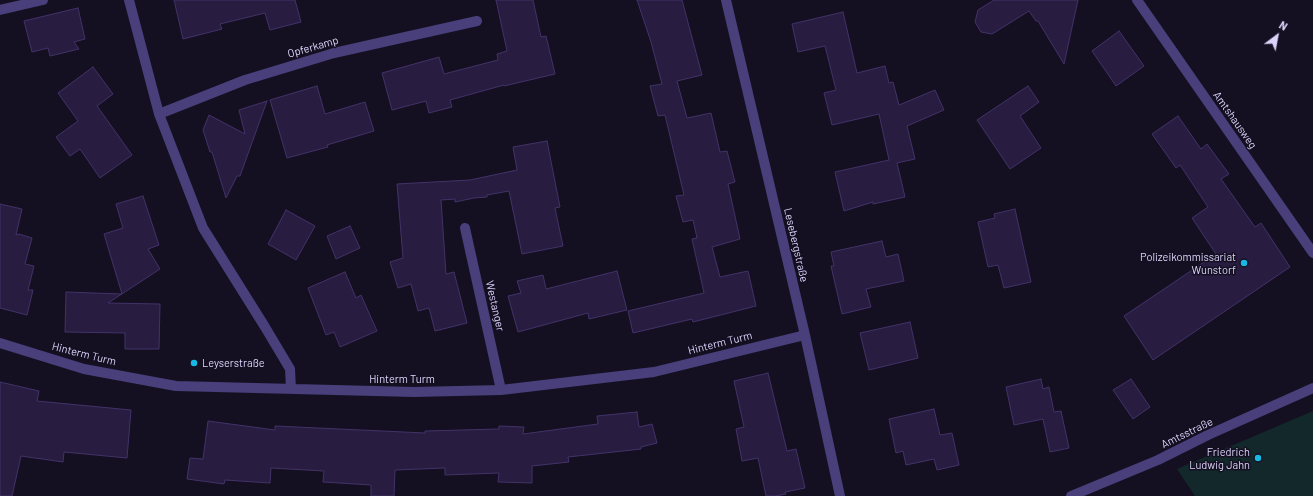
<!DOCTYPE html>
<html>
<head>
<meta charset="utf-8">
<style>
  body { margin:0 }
  #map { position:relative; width:1313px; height:496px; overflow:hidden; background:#141021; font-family:Barlow,sans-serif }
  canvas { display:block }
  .north { position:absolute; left:1257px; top:16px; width:40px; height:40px; -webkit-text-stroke:3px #141021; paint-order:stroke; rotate:32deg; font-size:11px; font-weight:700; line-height:16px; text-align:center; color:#ddd4fb }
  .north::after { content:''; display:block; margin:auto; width:14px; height:18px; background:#ddd4fb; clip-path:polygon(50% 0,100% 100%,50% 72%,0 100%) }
</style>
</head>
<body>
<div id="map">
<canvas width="1313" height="496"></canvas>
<div class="north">N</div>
</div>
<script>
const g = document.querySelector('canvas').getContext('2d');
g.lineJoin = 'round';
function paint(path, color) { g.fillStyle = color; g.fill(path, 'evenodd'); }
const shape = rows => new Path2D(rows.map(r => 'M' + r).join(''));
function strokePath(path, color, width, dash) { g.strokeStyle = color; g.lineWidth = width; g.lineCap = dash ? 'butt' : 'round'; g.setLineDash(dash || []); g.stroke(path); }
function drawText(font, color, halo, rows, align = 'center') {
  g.font = font + ' Barlow,sans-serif'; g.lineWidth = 3; g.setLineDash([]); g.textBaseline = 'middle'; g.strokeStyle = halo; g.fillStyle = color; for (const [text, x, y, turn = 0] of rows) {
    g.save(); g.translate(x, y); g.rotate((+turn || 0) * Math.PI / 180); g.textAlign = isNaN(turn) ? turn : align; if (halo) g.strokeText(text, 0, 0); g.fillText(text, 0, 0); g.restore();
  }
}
paint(shape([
  [1313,411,1313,496,1195,496,1177,469]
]), '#13282a');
const building = shape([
  [174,0,295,0,301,22,270,30,265,13,220,24,222,29,183,39,174,0],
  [496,0,533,0,541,37,546,36,555,74,504,86,504,85,450,100,452,107,429,113,426,101,392,110,382,73,439,57,444,74,498,60,497,54,507,51,496,0],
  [637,0,682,0,702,75,677,81,687,118,711,113,720,152,727,151,735,182,728,184,740,239,712,247,720,277,748,271,756,306,693,322,692,319,633,333,628,311,704,293,692,239,697,238,693,220,683,222,676,196,684,195,665,115,658,116,650,86,662,84,651,42,637,0],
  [994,0,1078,0,1064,64,1038,21,1036,21,1029,11,992,34,981,32,975,22,978,10,994,0],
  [78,8,85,39,74,42,79,49,50,56,48,48,32,52,24,21,78,8],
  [843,12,857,73,885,66,889,83,893,82,899,105,935,90,944,110,907,126,915,159,897,163,905,197,873,204,873,202,844,211,835,172,889,160,879,114,832,125,824,93,836,90,825,46,798,52,792,24,843,12],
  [1119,31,1144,66,1116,86,1092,51,1119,31],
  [93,67,113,94,97,106,132,155,100,178,80,149,70,156,56,137,78,121,58,93,93,67],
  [317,86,325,114,365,102,374,131,327,145,328,147,287,158,270,100,317,86],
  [1028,86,1039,102,1020,116,1041,148,1010,169,977,120,1028,86],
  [267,101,240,176,237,176,226,198,212,152,210,152,203,130,209,115,245,134,239,110,267,101],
  [1178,116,1201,149,1207,144,1229,174,1221,179,1255,227,1261,223,1290,267,1153,360,1124,316,1216,254,1192,218,1208,207,1180,165,1176,168,1152,134,1178,116],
  [547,141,560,207,555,208,563,246,522,254,509,191,487,195,487,197,474,198,455,202,455,199,441,200,446,274,454,272,467,323,435,331,429,308,418,311,411,284,398,288,390,262,403,258,397,184,470,180,517,170,513,147,547,141],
  [143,196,159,245,148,249,160,269,108,303,160,304,159,349,125,349,125,333,65,332,66,292,122,294,104,234,123,228,116,204,143,196],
  [0,204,22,209,16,235,19,234,32,238,25,264,34,266,28,290,33,290,27,315,0,308,0,204],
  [1015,209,1031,282,1004,288,998,265,988,267,978,222,995,218,994,214,1015,209],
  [286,210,315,226,296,260,268,244,286,210],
  [350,226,360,248,336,259,327,236,350,226],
  [882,241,886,257,898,254,904,281,866,289,871,307,842,314,831,266,834,266,831,252,882,241],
  [617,271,627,310,589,319,588,313,518,332,508,296,521,293,517,281,543,275,546,289,617,271],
  [345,272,356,298,361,295,377,331,340,347,334,332,326,335,308,288,345,272],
  [910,322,918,358,869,370,860,333,910,322],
  [768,373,787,451,796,449,805,488,785,492,786,494,775,496,766,496,758,458,742,461,736,429,744,427,734,381,768,373],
  [1041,379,1043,389,1049,387,1054,412,1061,411,1069,448,1050,452,1043,419,1014,425,1006,387,1041,379],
  [1131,379,1150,407,1133,419,1113,390,1131,379],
  [0,382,39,391,37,401,131,410,127,458,64,452,63,462,21,456,12,496,0,496,0,382],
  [934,409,940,435,952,433,959,465,937,470,934,459,906,465,903,451,896,453,889,419,934,409],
  [637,412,639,427,652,424,657,443,641,447,641,449,568,457,569,462,532,466,532,483,498,482,499,473,445,475,445,468,395,470,394,496,371,496,371,485,323,482,324,471,271,468,270,483,225,480,224,484,187,479,190,458,203,459,208,421,275,430,275,426,425,433,425,431,499,429,499,426,524,427,523,434,598,424,597,416,637,412]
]);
paint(building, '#281d40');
strokePath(building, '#433269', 1);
strokePath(shape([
  [129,0,159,114,203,228,265,327,290,369,291,389],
  [726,0,805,335,840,496],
  [1137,0,1313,253],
  [0,10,43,0],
  [159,114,245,80,334,53,477,21],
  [465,228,501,390],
  [0,343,84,369,176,386,414,392,501,390,654,372,805,335],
  [1071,496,1158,460,1208,435,1313,388]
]), '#483f7b', 10);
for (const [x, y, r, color] of [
  [1244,263,4,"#17b8e4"],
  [194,363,4,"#17b8e4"],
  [1258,458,4,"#17b8e4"]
]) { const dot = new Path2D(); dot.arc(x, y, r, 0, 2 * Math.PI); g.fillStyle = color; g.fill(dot); strokePath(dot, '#141021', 1.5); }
drawText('11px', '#ddd4fb', '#141021', [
  ["Opferkamp",313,47,-16],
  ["Amtshausweg",1235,120,55],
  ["Lesebergstraße",796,245,77],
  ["Westanger",495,306,77],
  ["Hinterm Turm",720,343,-14],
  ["Hinterm Turm",84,354,14],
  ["Hinterm Turm",402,379],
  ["Amtsstraße",1187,433,-26]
]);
drawText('11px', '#ddd4fb', '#141021', [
  ["Polizeikommissariat",1236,257],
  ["Wunstorf",1236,270],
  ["Leyserstraße",202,363,"left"],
  ["Friedrich",1250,452],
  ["Ludwig Jahn",1250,465]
], 'right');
</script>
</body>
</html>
